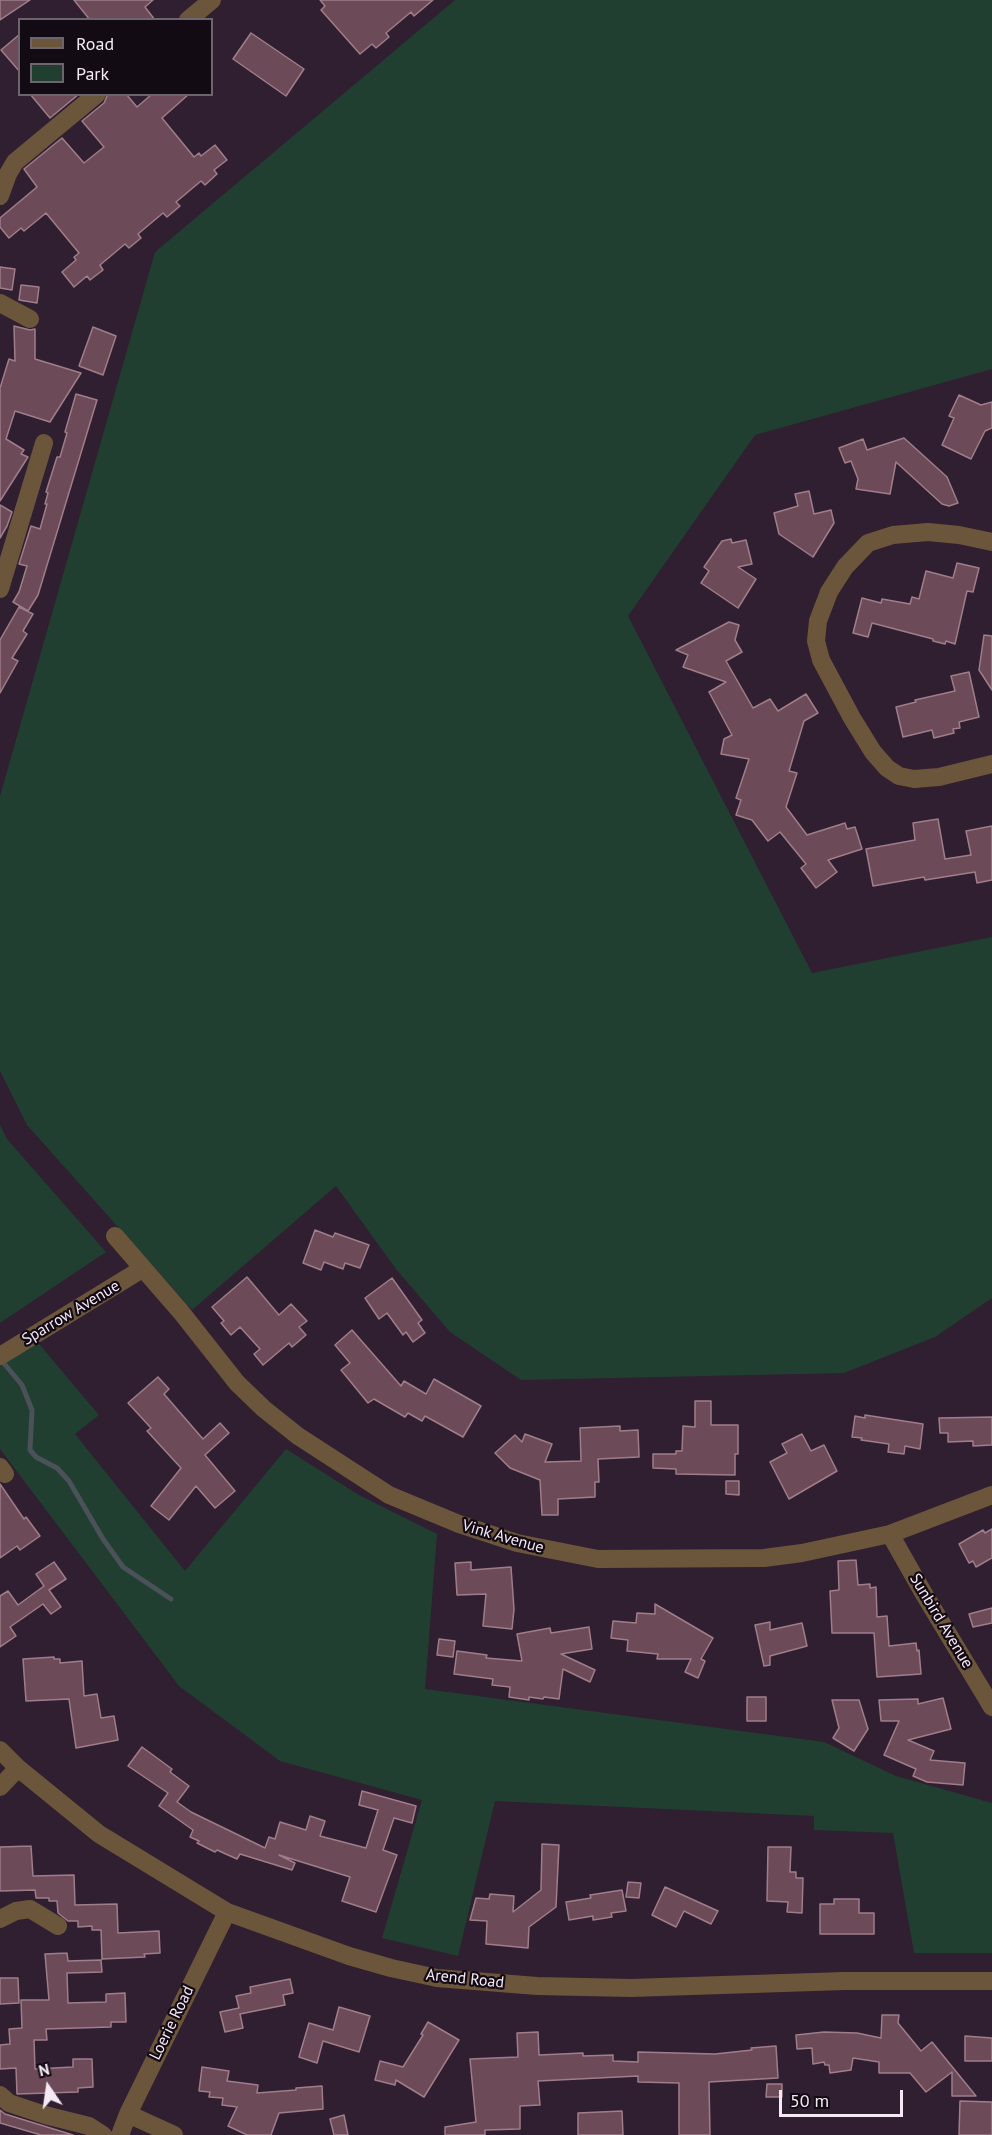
<!DOCTYPE html>
<html>
<head>
<meta charset="utf-8">
<style>
  body { margin:0 }
  #map { position:relative; width:992px; height:2135px; overflow:hidden; background:#301e31; font-family:"PT Sans",sans-serif }
  canvas { display:block }
  .legend { position:absolute; left:18px; top:18px; width:195px; height:78px; box-sizing:border-box; background:#130b14; border:2px solid #6d646e; margin:0; padding:8px 10px; list-style:none; font-size:18px; color:#f5e9f6 }
  .legend li { display:flex; align-items:center; gap:12px; height:30px }
  .legend b { width:30px; border:2px solid #6d646e }
  .north { position:absolute; left:18px; top:2057px; width:60px; height:60px; -webkit-text-stroke:4px #130b14; paint-order:stroke; rotate:347deg; font-size:16px; font-weight:700; line-height:24px; text-align:center; color:#f5e9f6 }
  .north::after { content:''; display:block; margin:auto; width:21px; height:27px; background:#f5e9f6; clip-path:polygon(50% 0,100% 100%,50% 72%,0 100%) }
  .scale { position:absolute; left:779px; top:2090px; width:124px; height:27px; box-sizing:border-box; border:3px solid #f5e9f6; border-top:0; padding-left:8px; font-size:18px; line-height:21px; white-space:nowrap; color:#f5e9f6; -webkit-text-stroke:4px #130b14; paint-order:stroke }
</style>
</head>
<body>
<div id="map">
<canvas width="992" height="2135"></canvas>
<ul class="legend">
<li><b style="height:8px;background:#6c563b"></b>Road</li>
<li><b style="height:16px;background:#213f31"></b>Park</li>
</ul>
<div class="north">N</div>
<div class="scale">50 m</div>
</div>
<script>
const g = document.querySelector('canvas').getContext('2d');
g.lineJoin = 'round';
function paint(path, color) { g.fillStyle = color; g.fill(path, 'evenodd'); }
const shape = rows => new Path2D(rows.map(r => 'M' + r).join(''));
function strokePath(path, color, width, dash) { g.strokeStyle = color; g.lineWidth = width; g.lineCap = dash ? 'butt' : 'round'; g.setLineDash(dash || []); g.stroke(path); }
function drawText(font, color, halo, rows, align = 'center') {
  g.font = font + ' "PT Sans",sans-serif'; g.lineWidth = 4.5; g.setLineDash([]); g.textBaseline = 'middle'; g.strokeStyle = halo; g.fillStyle = color; for (const [text, x, y, turn = 0] of rows) {
    g.save(); g.translate(x, y); g.rotate((+turn || 0) * Math.PI / 180); g.textAlign = isNaN(turn) ? turn : align; if (halo) g.strokeText(text, 0, 0); g.fillText(text, 0, 0); g.restore();
  }
}
paint(shape([
  [455,0,992,0,992,369,755,435,628,616,812,973,992,937,992,1298,935,1337,844,1373,521,1380,450,1332,396,1269,336,1186,192,1310,27,1125,0,1071,0,796,155,252],
  [0,1125,7,1139,106,1252,0,1323],
  [34,1338,99,1415,75,1434,185,1571,286,1449,359,1495,437,1534,425,1689,824,1742,896,1776,992,1803,992,1953,914,1953,893,1833,814,1830,814,1816,495,1801,458,1956,382,1938,422,1800,280,1761,179,1686,0,1449,0,1360]
]), '#213f31');
strokePath(shape([
  [2,1361,22,1385,32,1410,30,1450,36,1457,57,1468,69,1481,103,1539,123,1567,171,1599]
]), '#4a5158', 5);
const building = shape([
  [0,0,30,0,0,20,0,0],
  [74,0,153,0,145,7,155,20,90,20,74,0],
  [320,0,433,0,414,16,411,12,386,33,389,37,376,48,372,44,360,54,321,10,325,6,320,0],
  [251,33,304,69,286,96,233,59,251,33],
  [20,34,20,72,1,50,20,34],
  [30,94,79,94,50,118,30,94],
  [108,94,126,94,137,107,152,94,189,94,162,118,194,157,199,153,201,156,215,145,227,160,214,170,217,174,205,185,201,181,176,202,180,206,167,217,163,213,138,234,141,238,129,248,125,244,100,265,103,270,90,280,87,276,74,287,62,272,76,260,74,257,79,253,46,213,24,231,21,228,9,238,0,227,0,218,37,187,24,169,62,138,84,163,104,147,82,121,104,103,108,94],
  [0,267,15,269,12,290,0,288,0,267],
  [21,285,39,287,37,303,19,300,21,285],
  [14,326,30,330,35,329,35,359,81,373,50,422,15,411,6,439,24,450,21,454,28,457,0,501,0,388,9,359,15,361,14,326],
  [93,327,116,336,103,375,79,366,93,327],
  [76,394,97,400,38,595,28,611,13,602,19,592,27,566,19,564,31,526,40,529,47,504,45,504,48,493,46,492,57,457,60,457,67,433,65,432,76,394],
  [959,395,981,405,992,402,992,428,985,431,971,459,942,445,954,418,949,416,959,395],
  [904,438,947,477,958,503,949,506,942,504,896,462,890,494,856,489,858,479,851,461,845,463,839,448,863,439,867,450,904,438],
  [809,491,814,514,831,510,834,523,813,557,779,534,774,513,798,506,795,494,809,491],
  [0,505,12,512,7,526,0,538,0,505],
  [731,539,732,543,746,540,752,564,738,567,756,579,738,608,701,583,709,571,704,567,722,541,731,539],
  [957,563,979,568,973,592,967,591,955,644,946,641,945,644,933,641,933,639,872,623,868,637,853,633,862,598,881,603,882,599,910,604,912,597,919,599,926,571,953,578,957,563],
  [19,607,33,614,23,631,27,634,12,658,18,661,0,693,0,640,19,607],
  [729,622,739,625,735,640,742,652,726,661,753,708,770,699,778,711,806,694,818,713,804,721,789,771,797,773,786,807,807,835,845,823,847,829,855,827,862,849,828,860,837,872,816,888,801,868,806,864,780,832,768,841,752,820,736,815,741,800,736,798,749,759,721,754,724,739,732,735,709,692,726,682,683,667,688,655,676,650,729,622],
  [984,635,992,636,992,690,979,670,984,635],
  [969,672,979,717,959,722,960,728,953,729,954,733,934,738,932,730,903,737,896,707,916,702,915,700,955,691,951,676,969,672],
  [938,819,945,859,971,855,966,831,992,826,992,880,977,883,975,872,925,880,924,877,873,886,866,849,915,840,913,823,938,819],
  [315,1230,333,1237,335,1233,369,1245,360,1268,345,1263,343,1269,324,1262,321,1270,303,1263,315,1230],
  [247,1277,279,1315,291,1304,307,1321,299,1327,306,1335,292,1347,289,1343,263,1365,254,1354,260,1349,240,1327,231,1335,221,1323,224,1321,212,1307,247,1277],
  [392,1278,422,1320,418,1323,425,1333,413,1342,406,1332,403,1335,387,1313,379,1319,365,1298,392,1278],
  [352,1330,401,1386,404,1381,426,1394,434,1379,481,1406,463,1437,425,1416,422,1421,408,1413,405,1417,374,1399,368,1403,341,1370,350,1363,335,1345,352,1330],
  [158,1377,169,1389,164,1394,203,1439,220,1423,229,1433,205,1455,235,1491,215,1508,196,1486,169,1520,151,1506,181,1468,147,1431,151,1428,128,1403,158,1377],
  [695,1401,711,1401,711,1425,738,1425,738,1454,735,1454,735,1475,676,1474,676,1469,653,1468,653,1454,676,1454,676,1451,682,1451,683,1426,695,1427,695,1401],
  [865,1415,923,1424,920,1449,905,1446,904,1454,888,1452,889,1444,861,1440,862,1438,852,1437,855,1416,865,1418,865,1415],
  [992,1417,992,1445,973,1446,973,1441,948,1442,948,1433,940,1433,939,1418,992,1417],
  [620,1426,620,1431,638,1430,639,1457,598,1459,599,1482,595,1482,595,1497,558,1499,558,1515,542,1515,540,1480,510,1468,495,1453,515,1435,522,1442,525,1434,552,1444,545,1462,581,1461,580,1428,620,1426],
  [802,1434,811,1451,824,1445,837,1471,789,1499,770,1462,787,1453,782,1444,802,1434],
  [726,1481,739,1481,739,1495,726,1494,726,1481],
  [0,1484,24,1519,26,1517,40,1536,20,1550,17,1546,0,1558,0,1484],
  [992,1529,992,1558,976,1567,973,1561,969,1563,959,1544,983,1530,985,1533,992,1529],
  [856,1560,858,1585,870,1584,870,1588,876,1587,877,1617,887,1616,889,1646,916,1643,917,1651,919,1650,921,1674,877,1677,874,1633,832,1633,830,1591,839,1590,838,1561,856,1560],
  [54,1562,66,1579,49,1590,61,1607,51,1614,43,1604,10,1627,16,1636,0,1647,0,1596,8,1591,18,1605,44,1586,36,1574,54,1562],
  [471,1562,471,1570,511,1567,514,1609,512,1629,483,1626,486,1594,457,1595,455,1563,471,1562],
  [655,1604,713,1638,701,1659,705,1661,698,1678,685,1672,691,1659,657,1659,658,1654,627,1651,628,1640,611,1638,613,1621,636,1623,637,1613,655,1614,655,1604],
  [992,1608,992,1623,973,1627,969,1614,992,1608],
  [770,1622,770,1630,802,1623,807,1646,770,1656,770,1665,764,1666,755,1625,770,1622],
  [589,1627,592,1649,561,1654,595,1670,590,1682,563,1669,559,1699,544,1697,543,1699,529,1697,529,1700,509,1697,510,1687,492,1685,493,1679,454,1674,457,1651,487,1655,486,1658,522,1661,517,1634,550,1628,551,1633,589,1627],
  [439,1639,455,1641,453,1657,437,1655,439,1639],
  [54,1657,54,1659,60,1659,60,1663,82,1661,84,1696,97,1694,101,1718,114,1716,118,1740,76,1748,69,1699,26,1701,23,1659,54,1657],
  [747,1697,766,1697,766,1721,747,1721,747,1697],
  [943,1698,951,1729,908,1740,934,1751,930,1760,965,1763,963,1785,927,1782,913,1776,916,1769,884,1755,899,1721,881,1721,879,1700,918,1699,918,1704,943,1698],
  [832,1700,859,1700,868,1729,854,1751,833,1738,839,1728,832,1700],
  [142,1747,172,1769,170,1772,189,1786,177,1802,191,1812,265,1848,269,1837,275,1839,280,1822,306,1830,310,1816,325,1821,320,1836,366,1848,378,1810,359,1805,362,1791,416,1806,412,1823,394,1818,383,1850,397,1855,376,1912,342,1901,350,1877,279,1855,295,1863,292,1870,240,1854,237,1859,217,1850,215,1852,197,1843,199,1841,190,1837,193,1830,159,1806,168,1793,128,1766,142,1747],
  [542,1844,559,1845,556,1907,529,1927,528,1948,486,1944,487,1921,470,1920,476,1898,489,1899,490,1894,514,1896,513,1912,541,1890,542,1844],
  [31,1846,33,1876,74,1875,75,1905,117,1904,118,1933,159,1931,160,1953,144,1954,145,1957,102,1959,101,1930,92,1930,92,1926,78,1927,78,1921,68,1921,58,1913,57,1901,49,1901,49,1898,36,1898,35,1890,0,1891,0,1847,31,1846],
  [768,1847,791,1847,790,1872,796,1872,796,1878,803,1878,802,1913,787,1912,788,1902,767,1901,768,1847],
  [628,1882,641,1883,639,1898,626,1897,628,1882],
  [665,1887,718,1911,711,1924,684,1911,676,1927,652,1915,665,1887],
  [622,1890,626,1911,611,1913,612,1917,593,1920,593,1916,569,1920,566,1902,591,1898,590,1895,622,1890],
  [834,1899,859,1899,859,1913,874,1913,874,1934,820,1934,820,1904,834,1904,834,1899],
  [67,1953,68,1961,101,1960,102,1972,67,1973,68,2003,106,2002,106,1994,125,1993,126,2022,111,2022,111,2027,46,2029,47,2040,34,2040,35,2069,73,2067,73,2059,92,2059,93,2087,78,2088,78,2092,17,2094,16,2068,0,2069,0,2045,10,2044,9,2029,22,2028,21,2000,49,2000,45,1954,67,1953],
  [0,1978,18,1978,19,2003,0,2004,0,1978],
  [290,1979,293,1993,283,1995,285,2005,240,2014,243,2028,225,2032,220,2012,239,2008,236,1996,251,1993,250,1987,290,1979],
  [339,2007,370,2016,359,2052,323,2041,317,2063,299,2057,309,2023,333,2030,339,2007],
  [882,2015,899,2015,898,2023,921,2051,932,2042,976,2096,952,2096,952,2072,926,2092,910,2073,879,2073,879,2062,853,2058,851,2070,830,2073,829,2065,825,2065,824,2062,813,2064,812,2048,797,2049,796,2035,824,2032,857,2033,881,2038,882,2015],
  [428,2022,459,2040,424,2097,396,2080,395,2085,375,2080,380,2061,403,2067,423,2035,421,2034,428,2022],
  [538,2032,539,2055,583,2053,583,2056,613,2055,613,2061,638,2062,638,2052,715,2054,752,2050,751,2048,776,2046,778,2078,709,2082,710,2135,679,2135,679,2083,638,2082,638,2076,538,2081,540,2105,520,2106,520,2129,485,2130,485,2135,445,2135,445,2127,476,2122,470,2059,518,2057,517,2033,538,2032],
  [965,2036,992,2038,992,2061,965,2061,965,2036],
  [202,2067,229,2071,227,2081,258,2085,257,2093,296,2090,296,2088,322,2086,323,2109,279,2113,271,2135,247,2135,228,2126,237,2107,222,2105,223,2098,209,2097,210,2092,199,2091,202,2067],
  [767,2084,782,2084,782,2097,766,2097,767,2084],
  [960,2101,992,2102,992,2135,959,2135,960,2101],
  [0,2110,5,2114,73,2135,41,2135,0,2123,0,2110],
  [622,2111,623,2135,578,2135,578,2113,622,2111],
  [344,2115,348,2135,334,2135,330,2119,344,2115]
]);
paint(building, '#6c4a57');
strokePath(building, '#9f7e8a', 1.5);
strokePath(shape([
  [188,20,212,0],
  [0,196,8,174,15,162,97,94],
  [0,303,30,319],
  [992,542,959,535,928,532,893,535,868,543,845,567,829,592,818,621,816,641,821,660,852,718,873,752,887,768,899,776,914,779,939,777,992,764],
  [0,589,44,443],
  [115,1236,181,1312,237,1383,264,1409,298,1436,389,1495,459,1524,517,1543,598,1559,764,1558,802,1553,890,1534,992,1495],
  [0,1356,142,1269],
  [0,1467,5,1474],
  [890,1534,924,1594,992,1707],
  [0,1750,18,1768,99,1834,227,1912,349,1956,391,1968,437,1978,537,1986,631,1988,844,1981,992,1981],
  [0,1787,18,1768],
  [0,1919,16,1911,30,1909,58,1926],
  [0,2095,9,2103,45,2115,89,2126,103,2135],
  [128,2114,174,2135],
  [120,2135,128,2114,227,1912]
]), '#6c563b', 18);
drawText('16px', '#f5e9f6', '#130b14', [
  ["Sparrow Avenue",71,1313,-31],
  ["Vink Avenue",503,1537,16],
  ["Sunbird Avenue",941,1621,59],
  ["Arend Road",465,1979,6],
  ["Loerie Road",172,2023,-64]
]);
</script>
</body>
</html>
